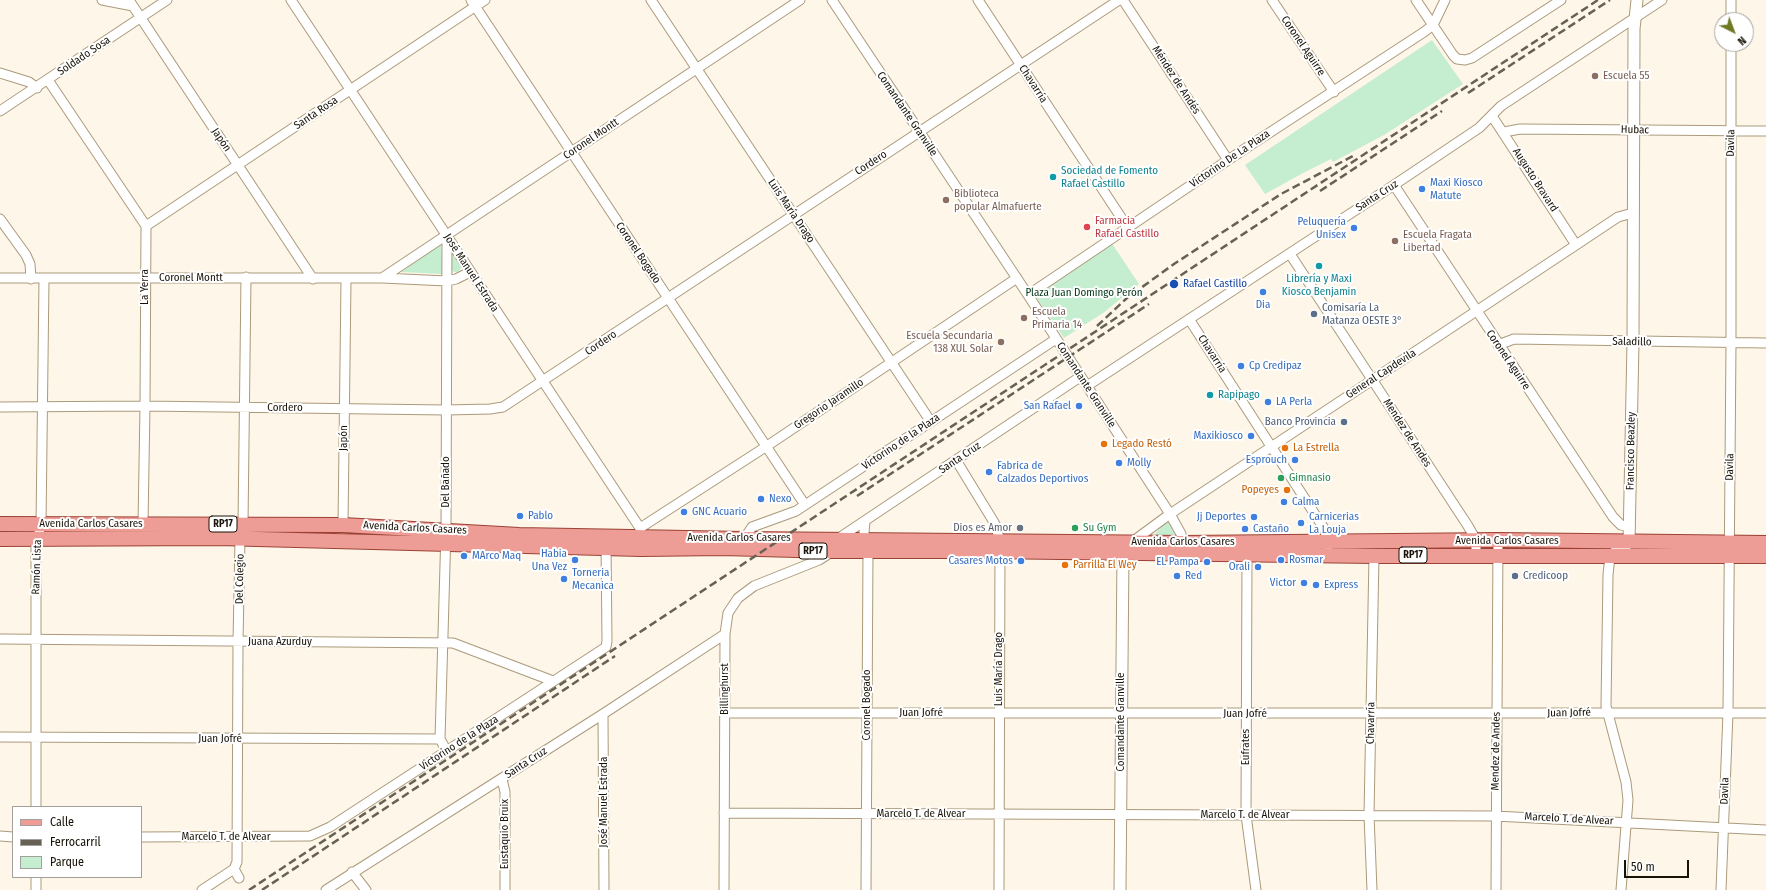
<!DOCTYPE html>
<html>
<head>
<meta charset="utf-8">
<style>
  body { margin:0 }
  #map { position:relative; width:1766px; height:890px; overflow:hidden; background:#fef6e9; font-family:"Fira Sans Condensed",sans-serif }
  canvas { display:block }
  .legend { position:absolute; left:12px; top:806px; width:130px; height:72px; box-sizing:border-box; background:#fff; border:1px solid #a3a09c; margin:0; padding:5px 7px; list-style:none; font-size:12px; color:#181207 }
  .legend li { display:flex; align-items:center; gap:8px; height:20px }
  .legend b { width:20px; border:1px solid #a3a09c }
  .north { position:absolute; left:1714px; top:12px; width:40px; height:40px; box-sizing:border-box; background:#fff; border:1px solid #a3a09c; border-radius:50%; rotate:138deg; font-size:11px; font-weight:700; line-height:16px; text-align:center; color:#181207 }
  .north::after { content:''; display:block; margin:auto; width:14px; height:18px; background:#717924; clip-path:polygon(50% 0,100% 100%,50% 72%,0 100%) }
  .scale { position:absolute; left:1624px; top:860px; width:65px; height:18px; box-sizing:border-box; border:2px solid #181207; border-top:0; padding-left:5px; font-size:12px; line-height:14px; white-space:nowrap; color:#181207; -webkit-text-stroke:3px #fff; paint-order:stroke }
</style>
</head>
<body>
<div id="map">
<canvas width="1766" height="890"></canvas>
<ul class="legend">
<li><b style="height:5px;background:#ed9d95"></b>Calle</li>
<li><b style="height:5px;background:#676054"></b>Ferrocarril</li>
<li><b style="height:11px;background:#c5edcf"></b>Parque</li>
</ul>
<div class="north">N</div>
<div class="scale">50 m</div>
</div>
<script>
const g = document.querySelector('canvas').getContext('2d');
g.lineJoin = 'round';
function paint(path, color) { g.fillStyle = color; g.fill(path, 'evenodd'); }
const shape = rows => new Path2D(rows.map(r => 'M' + r).join(''));
function strokePath(path, color, width, dash) { g.strokeStyle = color; g.lineWidth = width; g.lineCap = dash ? 'butt' : 'round'; g.setLineDash(dash || []); g.stroke(path); }
function drawText(font, color, halo, rows, align = 'center') {
  g.font = font + ' "Fira Sans Condensed",sans-serif'; g.lineWidth = 4; g.setLineDash([]); g.textBaseline = 'middle'; g.strokeStyle = halo; g.fillStyle = color; for (const [text, x, y, turn = 0] of rows) {
    g.save(); g.translate(x, y); g.rotate((+turn || 0) * Math.PI / 180); g.textAlign = isNaN(turn) ? turn : align; if (halo) g.strokeText(text, 0, 0); g.fillText(text, 0, 0); g.restore();
  }
}
paint(shape([
  [1432,40,1463,84,1384,135,1333,162,1331,159,1303,173,1265,194,1245,165],
  [1111,242,1139,284,1103,313,1064,338,1034,294],
  [441,244,443,274,401,272],
  [452,251,462,266,458,273,452,271,450,252],
  [1166,522,1169,523,1176,532,1174,535,1158,538,1155,534]
]), '#c5edcf');
const minor = shape([
  [102,0,133,6],
  [129,0,313,279],
  [291,0,640,528,641,541],
  [471,0,805,505],
  [651,0,931,422],
  [832,0,1028,295,1170,514,1181,534,1182,548],
  [978,0,1128,228],
  [1123,0,1228,160],
  [1272,0,1334,92],
  [1416,0,1453,55,1457,59,1465,60,1472,58,1561,0],
  [1731,0,1731,20],
  [0,73,29,82,37,88],
  [48,80,146,226,145,406,143,524],
  [0,111,167,0],
  [1492,116,1576,245],
  [1504,132,1520,129,1766,131],
  [1394,185,1613,517,1621,525,1630,527],
  [0,219,26,255,30,264,31,279],
  [146,226,485,0],
  [1290,254,1468,526,1476,540,1476,555],
  [0,278,382,278,447,281,456,279,470,272],
  [382,278,800,0],
  [1028,295,1243,150,1424,32,1433,25,1445,0],
  [1189,319,1325,530,1328,546],
  [1498,345,1514,339,1766,343],
  [1087,386,1394,185,1479,128,1501,106,1662,0],
  [0,407,145,406,446,410,490,409,503,407,1119,0],
  [956,460,995,524,1000,541,999,890],
  [865,521,864,533,868,551,866,890],
  [343,525,346,280],
  [640,528,767,446,1017,278],
  [839,538,1080,377],
  [744,539,752,527,796,511,1056,339],
  [1132,542,1170,514,1576,245,1618,217,1633,213],
  [1247,555,1246,815,1256,890],
  [1610,556,1608,575,1606,706,1626,782,1628,800,1621,890],
  [0,639,453,643,553,681],
  [724,713,1766,713],
  [603,714,604,890],
  [0,737,440,739],
  [446,750,440,739,446,530,447,236],
  [502,779,505,792,505,890],
  [36,807,36,545,41,525,44,279],
  [724,813,1495,816,1766,830],
  [0,836,13,837],
  [141,837,310,836,330,827,606,647,607,641,606,544],
  [352,872,366,890],
  [239,878,234,869,237,862,238,642,240,539,243,524,246,277],
  [36,890,36,877],
  [202,890,234,869],
  [326,890,603,714,725,634],
  [724,890,725,634,728,613,738,598,754,586,819,560,833,551],
  [1372,890,1369,815,1374,556],
  [1496,890,1498,540],
  [1721,890,1728,713,1731,342,1731,44]
]);
const tertiary = shape([
  [1610,556,1629,543,1633,342,1634,29,1637,0],
  [1120,890,1123,553]
]);
const primary = shape([
  [0,524,343,525,519,535,744,539,1182,543,1498,540,1766,543],
  [0,539,219,538,641,549,723,548,833,551,983,551,1374,556,1766,556]
]);
strokePath(minor, '#ab9a7b', 11);
strokePath(tertiary, '#ab9a7b', 13);
strokePath(primary, '#9b4236', 16);
strokePath(minor, '#fff', 9);
strokePath(tertiary, '#fff', 11);
strokePath(primary, '#ed9d95', 14);
strokePath(shape([
  [1468,93,1610,0],
  [1320,191,1442,111],
  [1097,326,1127,298,1174,264,1281,194,1353,156],
  [857,496,1149,304],
  [249,890,1598,0],
  [262,890,615,656]
]), '#676054', 2.5, [8, 4]);
for (const [x, y, r, color] of [
  [1595,76,4,"#8d6e63"],
  [1053,177,4,"#0f9aa8"],
  [1422,189,4,"#3f7fe0"],
  [946,200,4,"#8d6e63"],
  [1087,227,4,"#e0444e"],
  [1354,228,4,"#3f7fe0"],
  [1395,241,4,"#8d6e63"],
  [1319,266,4,"#0f9aa8"],
  [1174,284,5,"#1a4fb4"],
  [1263,292,4,"#3f7fe0"],
  [1314,314,4,"#5c6f8a"],
  [1024,318,4,"#8d6e63"],
  [1001,342,4,"#8d6e63"],
  [1241,366,4,"#3f7fe0"],
  [1210,395,4,"#0f9aa8"],
  [1268,402,4,"#3f7fe0"],
  [1079,406,4,"#3f7fe0"],
  [1344,422,4,"#5c6f8a"],
  [1251,436,4,"#3f7fe0"],
  [1104,444,4,"#e8710a"],
  [1285,448,4,"#e8710a"],
  [1295,460,4,"#3f7fe0"],
  [1119,463,4,"#3f7fe0"],
  [989,472,4,"#3f7fe0"],
  [1281,478,4,"#2e9e5b"],
  [1287,490,4,"#e8710a"],
  [761,499,4,"#3f7fe0"],
  [1284,502,4,"#3f7fe0"],
  [684,512,4,"#3f7fe0"],
  [520,516,4,"#3f7fe0"],
  [1254,517,4,"#3f7fe0"],
  [1301,523,4,"#3f7fe0"],
  [1020,528,4,"#6b7280"],
  [1075,528,4,"#2e9e5b"],
  [1245,529,4,"#3f7fe0"],
  [464,556,4,"#3f7fe0"],
  [575,560,4,"#3f7fe0"],
  [1281,560,4,"#3f7fe0"],
  [1021,561,4,"#3f7fe0"],
  [1207,562,4,"#3f7fe0"],
  [1065,565,4,"#e8710a"],
  [1258,567,4,"#3f7fe0"],
  [1177,576,4,"#3f7fe0"],
  [1515,576,4,"#5c6f8a"],
  [564,579,4,"#3f7fe0"],
  [1304,583,4,"#3f7fe0"],
  [1316,585,4,"#3f7fe0"]
]) { const dot = new Path2D(); dot.arc(x, y, r, 0, 2 * Math.PI); g.fillStyle = color; g.fill(dot); strokePath(dot, '#fff', 1.5); }
for (const [x, y, w] of [
  [223,524,28],
  [813,551,28],
  [1413,555,28]
]) { const box = new Path2D(); box.roundRect(x - w / 2, y - 8, w, 16, 3); g.fillStyle = '#fff'; g.fill(box); strokePath(box, '#181207', 1); }
drawText('bold 10px', '#181207', null, [
  ["RP17",223,524],
  ["RP17",813,551],
  ["RP17",1413,555]
]);
drawText('11px', '#181207', '#fff', [
  ["Coronel Aguirre",1303,46,56],
  ["Soldado Sosa",84,56,-34],
  ["Méndez de Andés",1176,80,57],
  ["Chavarría",1033,84,57],
  ["Santa Rosa",316,113,-34],
  ["Comandante Granville",907,114,56],
  ["Hubac",1635,130,1],
  ["Coronel Montt",591,139,-34],
  ["Japón",221,140,56],
  ["Davila",1731,143,-89],
  ["Victorino De La Plaza",1230,159,-34],
  ["Cordero",871,163,-33],
  ["Augusto Bravard",1535,180,57],
  ["Santa Cruz",1377,196,-33],
  ["Luis María Drago",791,211,56],
  ["Coronel Bogado",638,253,56],
  ["José Manuel Estrada",471,273,57],
  ["Coronel Montt",191,278],
  ["La Yerra",145,287,-90],
  ["Saladillo",1632,342,1],
  ["Cordero",601,343,-34],
  ["Chavarría",1212,354,57],
  ["Coronel Aguirre",1508,360,56],
  ["General Capdevila",1381,374,-33],
  ["Comandante Granville",1086,385,57],
  ["Gregorio Jaramillo",829,404,-34],
  ["Cordero",285,408],
  ["Mendez de Andes",1407,433,57],
  ["Japón",344,438,-90],
  ["Victorino de la Plaza",901,442,-34],
  ["Francisco Beazley",1631,451,-89],
  ["Santa Cruz",960,458,-34],
  ["Davila",1730,467,-89],
  ["Del Bañado",446,482,-90],
  ["Avenida Carlos Casares",91,524],
  ["Avenida Carlos Casares",415,528,3],
  ["Avenida Carlos Casares",739,538],
  ["Avenida Carlos Casares",1507,541],
  ["Avenida Carlos Casares",1183,542],
  ["Ramón Lista",37,567,-88],
  ["Del Colegio",240,579,-89],
  ["Juana Azurduy",280,642],
  ["Luis María Drago",999,669,-90],
  ["Billinghurst",725,689,-90],
  ["Coronel Bogado",867,705,-90],
  ["Juan Jofré",921,713],
  ["Juan Jofré",1569,713,-1],
  ["Juan Jofré",1245,714],
  ["Comandante Granville",1121,722,-90],
  ["Chavarría",1371,723,-89],
  ["Juan Jofré",220,739],
  ["Victorino de la Plaza",459,743,-33],
  ["Eufrates",1246,747,-90],
  ["Mendez de Andes",1496,751,-89],
  ["Santa Cruz",526,763,-33],
  ["Davila",1725,791,-88],
  ["José Manuel Estrada",604,802,-90],
  ["Marcelo T. de Alvear",921,814],
  ["Marcelo T. de Alvear",1245,815],
  ["Marcelo T. de Alvear",1569,819,3],
  ["Eustaquio Bruix",505,834,-90],
  ["Marcelo T. de Alvear",226,837]
]);
drawText('11px', '#785e54', '#fff', [
  ["Escuela 55",1603,76],
  ["Biblioteca",954,194],
  ["popular Almafuerte",954,207],
  ["Escuela Fragata",1403,235],
  ["Libertad",1403,248],
  ["Escuela",1032,312],
  ["Primaria 14",1032,325],
  ["Escuela Secundaria",993,336,"right"],
  ["138 XUL Solar",993,349,"right"]
], 'left');
drawText('11px', '#0d838f', '#fff', [
  ["Sociedad de Fomento",1061,171],
  ["Rafael Castillo",1061,184],
  ["Librería y Maxi",1319,279,"center"],
  ["Kiosco Benjamin",1319,292,"center"],
  ["Rapipago",1218,395]
], 'left');
drawText('11px', '#366cbe', '#fff', [
  ["Maxi Kiosco",1430,183],
  ["Matute",1430,196],
  ["Peluquería",1346,222,"right"],
  ["Unisex",1346,235,"right"],
  ["Dia",1263,305,"center"],
  ["Cp Credipaz",1249,366],
  ["LA Perla",1276,402],
  ["San Rafael",1071,406,"right"],
  ["Maxikiosco",1243,436,"right"],
  ["Esprouch",1287,460,"right"],
  ["Molly",1127,463],
  ["Fabrica de",997,466],
  ["Calzados Deportivos",997,479],
  ["Nexo",769,499],
  ["Calma",1292,502],
  ["GNC Acuario",692,512],
  ["Pablo",528,516],
  ["Jj Deportes",1246,517,"right"],
  ["Carnicerias",1309,517],
  ["La Louja",1309,530],
  ["Castaño",1253,529],
  ["Habia",567,554,"right"],
  ["Una Vez",567,567,"right"],
  ["MArco Maq",472,556],
  ["Rosmar",1289,560],
  ["Casares Motos",1013,561,"right"],
  ["EL Pampa",1199,562,"right"],
  ["Orali",1250,567,"right"],
  ["Torneria",572,573],
  ["Mecanica",572,586],
  ["Red",1185,576],
  ["Victor",1296,583,"right"],
  ["Express",1324,585]
], 'left');
drawText('11px', '#be3a42', '#fff', [
  ["Farmacia",1095,221],
  ["Rafael Castillo",1095,234]
], 'left');
drawText('11px', '#164399', '#fff', [
  ["Rafael Castillo",1183,284]
], 'left');
drawText('11px', '#06361a', '#fff', [
  ["Plaza Juan Domingo Perón",1084,293]
]);
drawText('11px', '#4e5e75', '#fff', [
  ["Comisaría La",1322,308],
  ["Matanza OESTE 3°",1322,321],
  ["Banco Provincia",1336,422,"right"],
  ["Credicoop",1523,576]
], 'left');
drawText('11px', '#c56008', '#fff', [
  ["Legado Restó",1112,444],
  ["La Estrella",1293,448],
  ["Popeyes",1279,490,"right"],
  ["Parrilla El Wey",1073,565]
], 'left');
drawText('11px', '#27864d', '#fff', [
  ["Gimnasio",1289,478],
  ["Su Gym",1083,528]
], 'left');
drawText('11px', '#5b616d', '#fff', [
  ["Dios es Amor",1012,528]
], 'right');
</script>
</body>
</html>
